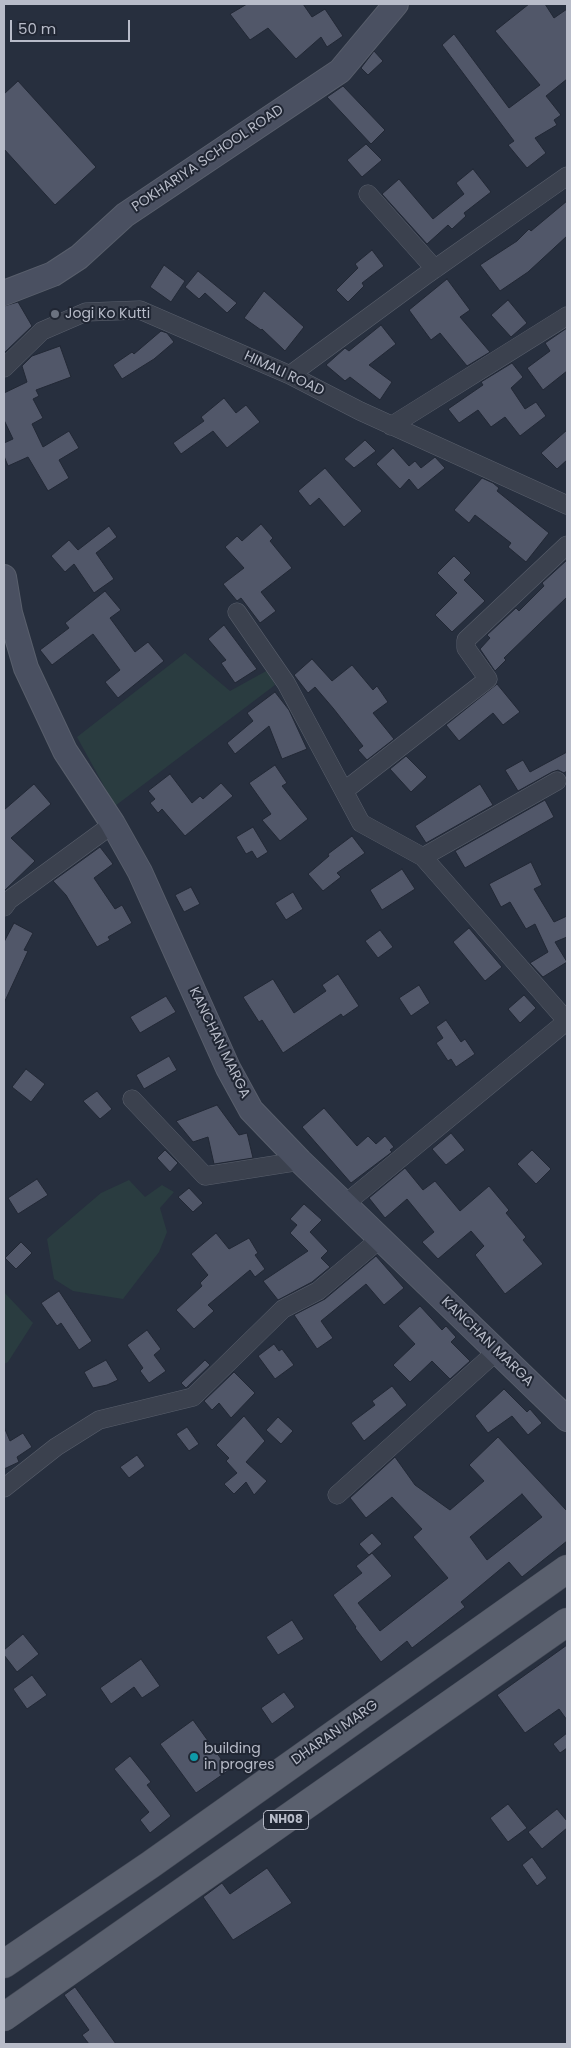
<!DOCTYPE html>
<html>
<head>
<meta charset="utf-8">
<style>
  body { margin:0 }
  #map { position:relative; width:571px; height:2048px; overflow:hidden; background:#272f3e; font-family:Poppins,sans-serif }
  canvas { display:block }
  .frame { position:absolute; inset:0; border:5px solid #b8bcc9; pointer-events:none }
  .scale { position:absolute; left:10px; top:20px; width:120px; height:22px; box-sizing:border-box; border:2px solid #b8bcc9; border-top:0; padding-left:6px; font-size:15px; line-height:18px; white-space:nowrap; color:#b8bcc9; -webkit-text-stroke:4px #202633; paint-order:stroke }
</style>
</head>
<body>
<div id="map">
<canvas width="571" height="2048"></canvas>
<div class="frame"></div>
<div class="scale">50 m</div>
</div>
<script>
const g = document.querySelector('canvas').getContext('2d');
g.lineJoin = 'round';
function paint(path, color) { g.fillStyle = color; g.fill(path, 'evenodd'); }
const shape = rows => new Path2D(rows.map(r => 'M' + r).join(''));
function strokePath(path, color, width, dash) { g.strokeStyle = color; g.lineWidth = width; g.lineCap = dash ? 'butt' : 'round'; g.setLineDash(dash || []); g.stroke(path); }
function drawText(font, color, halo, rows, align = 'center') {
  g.font = font + ' Poppins,sans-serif'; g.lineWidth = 4; g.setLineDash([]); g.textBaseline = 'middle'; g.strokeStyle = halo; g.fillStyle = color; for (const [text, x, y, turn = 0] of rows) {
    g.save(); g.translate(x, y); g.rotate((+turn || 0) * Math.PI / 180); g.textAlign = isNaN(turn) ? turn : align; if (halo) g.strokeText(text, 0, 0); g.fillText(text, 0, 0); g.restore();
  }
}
paint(shape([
  [185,653,230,691,268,670,275,685,115,806,77,737],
  [129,1180,145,1197,162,1185,174,1192,160,1208,167,1232,159,1252,123,1299,73,1291,54,1279,47,1239,101,1193],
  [4,1292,33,1323,8,1362,4,1364]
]), '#2a3c40');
const building = shape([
  [247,4,303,4,312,17,325,9,343,36,327,47,321,37,296,59,268,28,250,40,230,14,247,4],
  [529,4,545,4,554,18,567,9,567,79,546,96,561,115,554,120,557,125,535,138,546,153,527,168,508,145,514,141,442,45,454,34,509,108,540,85,495,31,529,4],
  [374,51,383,61,368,75,361,68,374,51],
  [18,81,96,167,55,205,4,149,4,94,18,81],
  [343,86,385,130,371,144,327,97,343,86],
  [366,144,382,160,362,177,347,160,366,144],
  [473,169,491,192,464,213,466,216,452,229,448,225,427,244,382,194,399,179,433,219,464,194,456,183,473,169],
  [567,201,567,236,528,272,500,291,480,265,517,241,529,229,531,231,567,201],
  [372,250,384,266,362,283,364,286,348,302,336,290,358,268,355,264,372,250],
  [164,265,185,281,171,302,150,287,164,265],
  [198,271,237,303,227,313,205,293,199,299,185,287,198,271],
  [447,279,470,310,460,317,490,352,467,366,440,333,431,340,409,310,447,279],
  [264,291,304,327,285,351,262,329,261,330,244,318,264,291],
  [508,300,527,323,511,337,491,315,508,300],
  [18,302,32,326,4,353,4,306,18,302],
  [381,325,396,344,369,365,392,382,380,400,350,377,345,381,326,365,345,348,349,351,381,325],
  [567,328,567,371,543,390,527,368,550,351,545,343,567,328],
  [161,331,167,333,174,342,154,359,122,379,113,365,132,352,134,354,161,331],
  [60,346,71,377,36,390,39,396,33,399,43,418,32,424,43,447,69,431,79,448,59,460,69,478,48,491,28,457,8,466,4,456,4,443,13,439,4,420,4,393,27,382,22,366,32,356,60,346],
  [512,363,523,377,511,388,525,409,536,402,546,416,520,436,505,417,491,427,478,410,459,423,448,409,483,385,481,382,512,363],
  [224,398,236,413,246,405,260,422,227,448,213,431,181,454,173,443,204,421,201,417,224,398],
  [567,430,567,460,557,469,541,453,567,430],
  [365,440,376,451,354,468,344,459,365,440],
  [393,448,409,466,415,461,421,468,435,457,445,468,418,490,409,479,400,489,376,464,393,448],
  [325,468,362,511,344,527,319,498,310,506,298,491,325,468],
  [482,478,493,483,499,488,497,491,549,533,526,562,508,547,511,543,475,515,469,523,454,510,482,478],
  [261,524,273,538,270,541,292,568,261,592,276,611,260,623,241,598,237,601,223,584,244,568,225,547,237,536,242,541,261,524],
  [109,526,117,537,96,553,114,579,94,593,74,564,65,572,51,556,69,540,78,550,109,526],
  [454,556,471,573,464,580,485,601,452,632,435,615,457,593,437,573,454,556],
  [567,560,567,597,504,658,506,660,495,671,480,649,490,638,487,635,516,608,519,611,544,586,542,583,567,560],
  [105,591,121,610,110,618,135,652,148,642,164,661,118,698,105,682,120,670,93,634,52,665,40,650,69,628,65,623,105,591],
  [224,625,257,669,235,683,221,663,226,660,208,639,224,625],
  [312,659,332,681,352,665,373,690,377,686,388,702,373,713,394,739,367,760,358,750,363,746,333,708,315,687,308,693,294,675,312,659],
  [497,684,520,712,503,725,493,713,459,741,446,725,497,684],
  [275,692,289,710,307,749,282,759,269,726,235,754,227,743,253,721,247,713,275,692],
  [567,752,567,771,564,773,558,770,552,772,518,791,505,770,523,760,530,772,567,752],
  [406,756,427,777,411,792,390,769,406,756],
  [275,765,287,783,282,786,308,819,280,841,262,820,271,814,249,783,275,765],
  [170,774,192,803,200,796,203,799,221,783,233,796,185,836,162,809,158,813,150,803,155,799,148,791,170,774],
  [34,784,51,804,11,838,35,861,4,891,4,810,34,784],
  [480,784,493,805,426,843,415,826,480,784],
  [545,800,554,817,465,868,455,851,545,800],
  [253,827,268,852,257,859,252,851,246,854,236,837,253,827],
  [352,836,365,853,337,873,341,877,323,891,308,874,329,856,328,854,352,836],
  [100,847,113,864,94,878,115,909,122,905,132,923,108,937,110,940,97,947,66,895,53,881,100,847],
  [531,862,542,885,534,889,554,922,567,916,567,937,555,942,567,962,543,977,530,963,548,952,535,924,526,929,510,902,501,907,489,884,531,862],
  [402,869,415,889,382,910,370,890,402,869],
  [191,887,200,904,184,912,175,895,191,887],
  [293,892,303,909,286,920,275,903,293,892],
  [14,923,33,933,24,950,28,951,4,1003,4,942,14,923],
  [469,928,502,967,485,981,453,942,469,928],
  [380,930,393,947,378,958,365,941,380,930],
  [338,974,359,1006,343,1017,341,1014,283,1053,262,1020,259,1022,243,997,273,979,294,1013,326,991,322,985,338,974],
  [419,985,430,1003,411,1016,399,998,419,985],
  [524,995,536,1008,520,1023,508,1009,524,995],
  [166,996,176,1012,140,1033,130,1017,166,996],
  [446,1020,461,1042,465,1039,475,1054,456,1067,451,1059,448,1061,436,1043,443,1038,436,1027,446,1020],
  [169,1056,177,1070,144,1089,136,1075,169,1056],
  [26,1069,45,1084,31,1102,12,1087,26,1069],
  [97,1091,112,1109,100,1119,83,1101,97,1091],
  [217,1105,239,1135,247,1133,253,1158,214,1164,208,1137,193,1142,176,1121,217,1105],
  [324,1108,357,1146,368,1136,376,1144,385,1136,394,1147,390,1150,392,1152,351,1183,302,1127,324,1108],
  [451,1133,465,1150,446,1165,432,1149,451,1133],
  [165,1150,178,1163,170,1172,157,1158,165,1150],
  [532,1150,551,1169,536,1184,517,1164,532,1150],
  [405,1168,423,1190,435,1181,460,1211,489,1186,509,1210,506,1213,526,1237,523,1240,543,1264,505,1294,475,1255,484,1246,471,1231,438,1259,422,1242,434,1232,407,1199,385,1218,369,1198,405,1168],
  [37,1179,48,1195,18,1214,8,1198,37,1179],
  [189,1188,203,1203,193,1212,178,1197,189,1188],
  [304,1204,322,1220,310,1232,328,1251,321,1258,330,1267,312,1282,278,1300,263,1281,308,1251,290,1233,297,1225,290,1219,304,1204],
  [216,1233,229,1249,249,1238,258,1253,255,1255,265,1269,255,1277,250,1270,208,1305,214,1311,194,1329,176,1310,202,1286,200,1283,208,1275,191,1254,216,1233],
  [21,1242,32,1253,16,1269,5,1258,21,1242],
  [376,1256,404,1288,384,1305,366,1284,321,1321,333,1338,317,1349,294,1315,325,1299,376,1256],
  [59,1291,92,1341,79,1350,61,1323,57,1326,41,1303,59,1291],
  [420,1306,442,1330,446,1326,456,1337,451,1342,470,1361,450,1379,432,1361,410,1382,393,1365,415,1344,398,1326,420,1306],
  [147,1330,161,1349,154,1355,166,1371,149,1383,140,1371,143,1368,127,1345,147,1330],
  [274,1344,279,1351,282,1349,294,1365,275,1379,258,1356,274,1344],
  [106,1360,118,1380,107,1385,93,1388,84,1372,106,1360],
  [205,1360,210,1365,186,1388,181,1383,205,1360],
  [234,1372,255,1393,231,1418,219,1403,212,1410,204,1401,234,1372],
  [392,1386,407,1405,364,1441,351,1423,375,1405,372,1401,392,1386],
  [504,1389,527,1412,530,1409,542,1423,528,1435,512,1416,488,1433,475,1416,504,1389],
  [244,1416,265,1441,246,1462,267,1481,254,1495,246,1482,234,1494,224,1484,237,1473,226,1461,229,1458,216,1445,244,1416],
  [278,1417,293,1431,281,1444,266,1430,278,1417],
  [4,1427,10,1441,23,1433,32,1447,17,1457,19,1462,4,1469,4,1427],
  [187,1427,199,1444,189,1451,176,1434,187,1427],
  [498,1437,567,1511,567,1541,522,1577,509,1562,461,1602,465,1607,412,1648,407,1641,381,1662,355,1628,356,1627,333,1595,362,1573,356,1566,372,1553,392,1576,358,1603,380,1631,448,1578,413,1537,422,1529,392,1497,366,1518,350,1498,395,1457,415,1485,450,1510,484,1481,469,1465,498,1437],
  [522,1494,542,1517,487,1560,470,1537,522,1494],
  [137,1455,145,1466,129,1478,120,1467,137,1455],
  [372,1533,382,1544,369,1555,359,1544,372,1533],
  [292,1620,304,1639,278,1655,266,1637,292,1620],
  [23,1634,39,1654,17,1672,4,1655,4,1650,23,1634],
  [567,1645,567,1720,559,1709,525,1733,497,1695,567,1645],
  [141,1659,160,1686,142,1698,134,1687,111,1704,100,1688,141,1659],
  [32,1675,47,1695,27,1709,13,1689,32,1675],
  [284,1692,295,1707,272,1724,261,1708,284,1692],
  [193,1720,229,1770,196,1793,160,1744,193,1720],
  [567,1733,567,1748,560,1753,553,1744,567,1733],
  [130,1756,151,1782,147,1785,171,1816,150,1833,140,1820,149,1812,114,1769,130,1756],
  [508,1804,527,1828,508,1842,490,1818,508,1804],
  [557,1809,567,1821,567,1828,542,1849,528,1832,557,1809],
  [532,1857,547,1878,537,1886,522,1865,532,1857],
  [267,1868,292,1903,233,1940,203,1897,222,1883,230,1894,267,1868],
  [75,1987,116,2044,89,2044,82,2035,89,2030,64,1995,75,1987]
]);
paint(building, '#515769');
strokePath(building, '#222835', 1);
const street = shape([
  [368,194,435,269],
  [4,368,42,331,86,312,140,310,290,375,360,411,567,505],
  [290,375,426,275,567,176],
  [391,426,567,316],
  [237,612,286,683,361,823,423,857,566,1020],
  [344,791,488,679,466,648,466,640,567,545],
  [423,857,557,781],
  [4,907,9,900,113,824],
  [132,1099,205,1176,300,1161],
  [345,1204,567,1021],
  [4,1488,56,1447,99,1420,193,1397,283,1309,318,1291,380,1239],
  [337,1495,497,1351]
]);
const secondary = shape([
  [4,293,53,274,79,257,125,215,340,71,396,4],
  [4,577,10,613,26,668,65,751,113,824,140,872,228,1068,251,1110,300,1161,567,1419]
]);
const primary = shape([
  [4,1964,150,1865,567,1569],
  [4,2017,567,1622]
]);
strokePath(street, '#595f6c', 19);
strokePath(secondary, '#595f6c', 26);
strokePath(primary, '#454a57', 29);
strokePath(street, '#3b414e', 18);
strokePath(secondary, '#4a5061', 24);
strokePath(primary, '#5a606e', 28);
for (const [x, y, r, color] of [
  [55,314,5,"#6b7280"],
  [194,1757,5,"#0f9aa8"]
]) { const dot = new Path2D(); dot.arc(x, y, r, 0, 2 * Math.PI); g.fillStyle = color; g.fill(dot); strokePath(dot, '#202633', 2); }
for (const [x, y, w] of [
  [286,1820,45]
]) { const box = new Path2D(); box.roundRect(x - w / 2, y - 9.5, w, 19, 4); g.fillStyle = '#202633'; g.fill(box); strokePath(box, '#b8bcc9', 1); }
drawText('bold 12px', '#b8bcc9', null, [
  ["NH08",286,1820]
]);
drawText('14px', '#b8bcc9', '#202633', [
  ["POKHARIYA SCHOOL ROAD",208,159,-34],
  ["HIMALI ROAD",284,374,25],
  ["KANCHAN MARGA",219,1043,64],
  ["KANCHAN MARGA",487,1342,44],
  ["DHARAN MARG",335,1733,-35]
]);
drawText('14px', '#b8bcc9', '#202633', [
  ["Jogi Ko Kutti",65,314],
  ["building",204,1749],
  ["in progres",204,1765]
], 'left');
</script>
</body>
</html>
